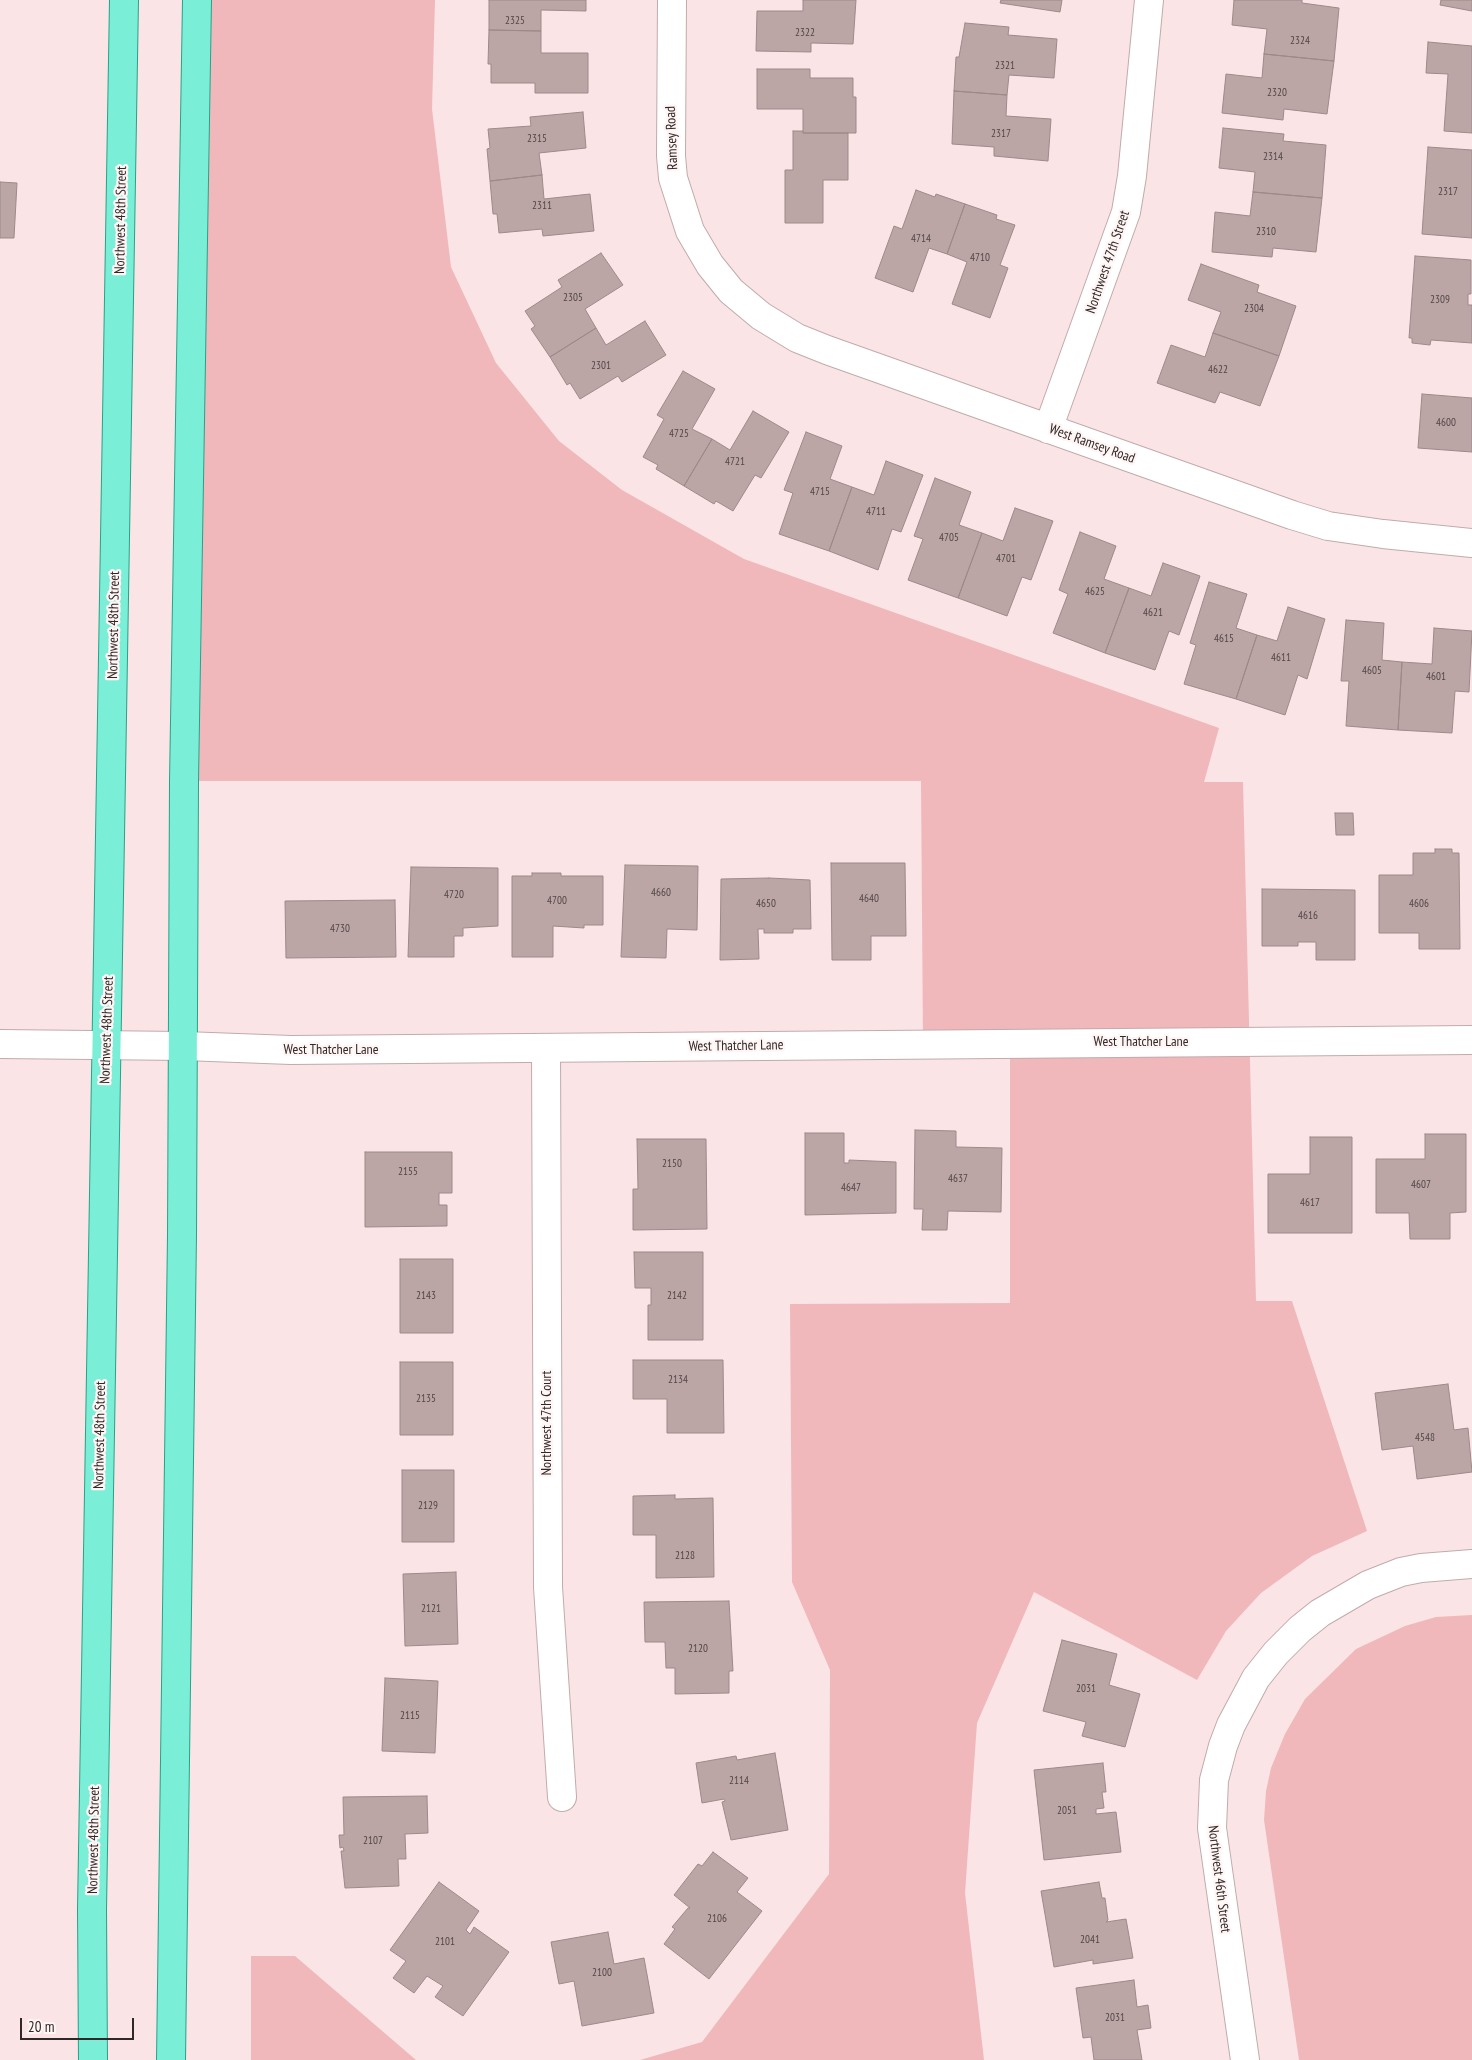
<!DOCTYPE html>
<html>
<head>
<meta charset="utf-8">
<style>
  body { margin:0 }
  #map { position:relative; width:1472px; height:2060px; overflow:hidden; background:#fbe4e5; font-family:"PT Sans Narrow",sans-serif }
  canvas { display:block }
  .scale { position:absolute; left:20px; top:2018px; width:114px; height:22px; box-sizing:border-box; border:2px solid #302828; border-top:0; padding-left:6px; font-size:15px; line-height:18px; white-space:nowrap; color:#302828; -webkit-text-stroke:4px #fff5f5; paint-order:stroke }
</style>
</head>
<body>
<div id="map">
<canvas width="1472" height="2060"></canvas>
<div class="scale">20 m</div>
</div>
<script>
const g = document.querySelector('canvas').getContext('2d');
g.lineJoin = 'round';
function paint(path, color) { g.fillStyle = color; g.fill(path, 'evenodd'); }
const shape = rows => new Path2D(rows.map(r => 'M' + r).join(''));
function strokePath(path, color, width, dash) { g.strokeStyle = color; g.lineWidth = width; g.lineCap = dash ? 'butt' : 'round'; g.setLineDash(dash || []); g.stroke(path); }
function drawText(font, color, halo, rows, align = 'center') {
  g.font = font + ' "PT Sans Narrow",sans-serif'; g.lineWidth = 4.5; g.setLineDash([]); g.textBaseline = 'middle'; g.strokeStyle = halo; g.fillStyle = color; for (const [text, x, y, turn = 0] of rows) {
    g.save(); g.translate(x, y); g.rotate((+turn || 0) * Math.PI / 180); g.textAlign = isNaN(turn) ? turn : align; if (halo) g.strokeText(text, 0, 0); g.fillText(text, 0, 0); g.restore();
  }
}
paint(shape([
  [197,0,435,0,432,109,451,267,496,363,559,441,622,490,744,559,1219,728,1204,782,1243,782,1256,1301,1292,1301,1367,1531,1312,1556,1261,1593,1226,1631,1197,1680,1034,1592,977,1723,965,1893,984,2060,640,2060,702,2042,829,1874,830,1670,792,1582,790,1304,1010,1303,1010,1043,923,1044,921,781,184,781],
  [1472,1615,1472,2060,1299,2060,1264,1820,1266,1791,1271,1768,1285,1734,1305,1699,1356,1649,1405,1626,1436,1617],
  [251,1956,295,1956,416,2060,251,2060]
]), '#f0b8bb');
const building = shape([
  [489,0,586,0,586,11,541,10,541,31,489,30,489,0],
  [803,0,856,0,853,44,811,43,811,52,756,51,757,11,803,11,803,0],
  [1001,0,1062,0,1060,12,1000,3,1001,0],
  [1234,0,1302,0,1302,3,1339,8,1334,61,1264,54,1267,29,1232,25,1234,0],
  [1441,0,1472,0,1472,11,1440,5,1441,0],
  [965,23,1009,27,1008,35,1057,39,1054,78,1009,75,1007,95,954,91,956,57,959,57,965,23],
  [489,30,541,31,541,53,588,53,588,93,535,93,535,83,491,83,491,64,488,64,489,30],
  [1428,42,1472,46,1472,133,1444,131,1448,74,1426,73,1428,42],
  [1264,54,1334,61,1327,114,1284,109,1283,120,1222,113,1226,74,1262,78,1264,54],
  [757,69,810,69,810,78,853,78,853,97,856,97,856,133,803,133,803,109,757,109,757,69],
  [954,91,1007,95,1006,116,1051,119,1048,161,994,156,994,147,952,144,954,91],
  [583,112,586,148,539,153,542,175,490,181,487,149,490,148,488,129,531,126,530,117,583,112],
  [1223,128,1284,134,1283,141,1326,145,1322,198,1253,192,1255,172,1219,168,1223,128],
  [793,131,803,131,803,133,848,133,848,180,823,180,823,223,785,223,785,170,793,170,793,131],
  [1428,147,1472,150,1472,238,1422,234,1428,147],
  [542,175,544,199,590,194,594,231,543,236,542,229,499,233,497,214,493,214,490,181,542,175],
  [0,182,17,183,14,238,0,238,0,182],
  [916,190,935,197,936,194,965,204,947,254,929,248,913,292,875,278,894,226,902,229,916,190],
  [1253,192,1322,198,1316,252,1273,248,1272,257,1212,252,1215,212,1250,216,1253,192],
  [965,204,997,215,996,219,1015,225,1000,265,1008,268,990,318,952,304,967,262,947,254,965,204],
  [601,253,623,285,585,309,596,328,550,357,531,329,535,326,525,311,562,287,558,280,601,253],
  [1415,256,1471,260,1471,294,1468,294,1468,305,1472,305,1472,343,1431,340,1430,345,1412,343,1412,338,1409,338,1415,256],
  [1201,264,1259,285,1257,292,1296,306,1279,356,1213,333,1221,312,1188,300,1201,264],
  [645,321,666,355,622,382,618,376,580,399,570,383,567,385,550,357,596,328,606,345,645,321],
  [1213,333,1279,356,1260,406,1220,392,1215,403,1157,383,1171,345,1205,357,1213,333],
  [683,371,715,389,692,429,712,439,684,486,656,469,658,465,643,457,664,419,657,415,683,371],
  [1422,394,1472,398,1472,452,1418,448,1422,394],
  [753,411,789,432,761,478,755,475,733,511,716,501,714,504,684,486,712,439,730,450,753,411],
  [806,432,842,446,830,479,852,487,829,551,779,534,793,493,784,490,806,432],
  [886,461,923,475,901,532,892,529,878,570,829,551,852,487,874,495,886,461],
  [935,478,971,492,959,525,982,533,958,598,908,580,923,539,914,536,935,478],
  [1015,508,1053,521,1031,580,1022,577,1007,616,958,598,982,533,1003,541,1015,508],
  [1080,532,1116,546,1104,579,1129,588,1105,653,1053,633,1068,594,1059,590,1080,532],
  [1163,563,1200,576,1179,635,1169,631,1155,670,1105,653,1129,588,1151,596,1163,563],
  [1209,582,1247,594,1236,628,1257,635,1236,699,1184,684,1196,645,1190,643,1209,582],
  [1288,607,1325,619,1307,679,1298,675,1285,715,1236,699,1257,635,1277,641,1288,607],
  [1346,620,1384,623,1382,660,1402,662,1398,730,1346,726,1349,681,1341,681,1346,620],
  [1434,628,1472,631,1469,692,1455,691,1452,733,1398,730,1402,662,1432,664,1434,628],
  [1335,813,1353,813,1354,835,1336,835,1335,813],
  [1435,849,1452,849,1452,853,1459,853,1460,949,1419,949,1419,933,1379,933,1379,875,1413,875,1413,853,1435,853,1435,849],
  [831,863,905,863,906,936,871,936,871,960,832,960,831,863],
  [625,865,698,866,697,930,667,929,666,958,621,957,625,865],
  [411,867,498,868,498,926,463,928,463,936,454,936,454,957,408,957,411,867],
  [532,873,561,873,561,876,603,876,603,925,584,925,584,928,553,926,553,957,512,957,512,876,532,876,532,873],
  [769,878,810,880,811,929,793,929,793,933,764,933,764,929,758,929,759,959,720,960,721,879,769,878],
  [1262,889,1355,890,1355,960,1316,960,1316,942,1298,942,1298,946,1262,946,1262,889],
  [395,900,396,957,286,958,285,901,395,900],
  [915,1130,956,1131,956,1147,1002,1148,1001,1212,948,1211,947,1230,922,1230,923,1209,914,1209,915,1130],
  [805,1133,844,1133,844,1163,849,1163,849,1160,896,1162,896,1213,805,1215,805,1133],
  [1425,1134,1466,1134,1466,1212,1450,1213,1450,1239,1410,1239,1409,1213,1376,1213,1376,1159,1425,1159,1425,1134],
  [1310,1137,1352,1137,1352,1233,1268,1233,1268,1174,1310,1174,1310,1137],
  [637,1139,706,1139,707,1229,633,1230,633,1189,638,1189,637,1139],
  [365,1152,452,1152,452,1193,439,1193,439,1205,447,1205,447,1226,365,1227,365,1152],
  [634,1252,703,1252,703,1340,648,1340,648,1305,651,1305,651,1288,635,1288,634,1252],
  [400,1259,453,1259,453,1333,400,1333,400,1259],
  [633,1360,723,1360,724,1433,667,1433,667,1399,633,1399,633,1360],
  [400,1362,453,1362,453,1435,400,1435,400,1362],
  [1448,1384,1454,1430,1468,1428,1472,1472,1417,1479,1413,1446,1382,1450,1375,1393,1448,1384],
  [402,1470,454,1470,454,1542,402,1542,402,1470],
  [675,1495,675,1499,713,1498,714,1577,656,1578,656,1535,633,1535,633,1496,675,1495],
  [456,1572,458,1644,405,1646,403,1574,456,1572],
  [729,1601,733,1671,729,1671,729,1693,675,1694,675,1668,666,1668,665,1642,645,1642,644,1602,729,1601],
  [1062,1640,1117,1654,1109,1685,1140,1694,1125,1747,1082,1736,1086,1722,1043,1711,1062,1640],
  [385,1678,438,1681,435,1753,382,1751,385,1678],
  [775,1753,788,1830,731,1840,722,1802,725,1801,724,1799,702,1803,696,1763,736,1756,737,1760,775,1753],
  [1103,1763,1106,1792,1102,1792,1104,1808,1096,1809,1096,1814,1116,1812,1121,1852,1044,1860,1034,1770,1103,1763],
  [427,1796,428,1833,405,1834,406,1859,398,1859,399,1886,345,1888,341,1851,344,1851,343,1847,340,1848,339,1835,344,1835,343,1797,427,1796],
  [713,1852,748,1878,737,1892,762,1911,709,1979,664,1944,675,1929,672,1927,688,1908,690,1908,674,1895,698,1864,702,1866,713,1852],
  [439,1882,479,1911,466,1930,470,1934,474,1927,509,1952,463,2016,435,1997,443,1986,427,1976,414,1993,393,1978,406,1961,390,1950,439,1882],
  [1099,1882,1102,1898,1105,1898,1108,1920,1106,1922,1126,1919,1133,1958,1093,1964,1093,1960,1054,1967,1041,1891,1099,1882],
  [608,1932,614,1964,644,1958,654,2013,582,2026,574,1981,559,1984,551,1942,608,1932],
  [1134,1980,1137,2007,1148,2005,1151,2028,1137,2030,1142,2060,1094,2060,1091,2037,1083,2038,1076,1988,1134,1980]
]);
paint(building, '#bba5a5');
strokePath(building, '#9e898a', 1);
const minor = shape([
  [672,0,671,156,673,178,690,231,710,265,731,291,761,316,797,338,827,350,1292,515,1328,526,1383,534,1472,543],
  [1048,429,1126,212,1132,176,1149,0],
  [0,1044,184,1046,291,1050,1472,1040],
  [546,1048,548,1587,562,1797],
  [1245,2060,1212,1828,1214,1780,1223,1746,1231,1725,1256,1678,1276,1653,1300,1629,1320,1613,1368,1585,1401,1572,1421,1568,1472,1564]
]);
const major = shape([
  [93,2060,92,1909,124,0],
  [171,2060,182,1235,184,781,197,0]
]);
strokePath(minor, '#c1abac', 30);
strokePath(major, '#28a288', 30);
strokePath(minor, '#fff', 28);
strokePath(major, '#7beed7', 28);
drawText('11px', '#534747', null, [
  ["2325",515,21],
  ["2322",805,33],
  ["2324",1300,41],
  ["2321",1005,66],
  ["2320",1277,93],
  ["2317",1001,134],
  ["2315",537,139],
  ["2314",1273,157],
  ["2317",1448,192],
  ["2311",542,206],
  ["2310",1266,232],
  ["4714",921,239],
  ["4710",980,258],
  ["2305",573,298],
  ["2309",1440,300],
  ["2304",1254,309],
  ["2301",601,366],
  ["4622",1218,370],
  ["4600",1446,423],
  ["4725",679,434],
  ["4721",735,462],
  ["4715",820,492],
  ["4711",876,512],
  ["4705",949,538],
  ["4701",1006,559],
  ["4625",1095,592],
  ["4621",1153,613],
  ["4615",1224,639],
  ["4611",1281,658],
  ["4605",1372,671],
  ["4601",1436,677],
  ["4660",661,893],
  ["4720",454,895],
  ["4640",869,899],
  ["4700",557,901],
  ["4650",766,904],
  ["4606",1419,904],
  ["4616",1308,916],
  ["4730",340,929],
  ["2150",672,1164],
  ["2155",408,1172],
  ["4637",958,1179],
  ["4607",1421,1185],
  ["4647",851,1188],
  ["4617",1310,1203],
  ["2143",426,1296],
  ["2142",677,1296],
  ["2134",678,1380],
  ["2135",426,1399],
  ["4548",1425,1438],
  ["2129",428,1506],
  ["2128",685,1556],
  ["2121",431,1609],
  ["2120",698,1649],
  ["2031",1086,1689],
  ["2115",410,1716],
  ["2114",739,1781],
  ["2051",1067,1811],
  ["2107",373,1841],
  ["2106",717,1919],
  ["2041",1090,1940],
  ["2101",445,1942],
  ["2100",602,1973],
  ["2031",1115,2018]
]);
drawText('14px', '#302828', '#fff5f5', [
  ["Ramsey Road",672,138,-92],
  ["Northwest 48th Street",121,220,-89],
  ["Northwest 47th Street",1108,262,-71],
  ["West Ramsey Road",1092,444,20],
  ["Northwest 48th Street",114,625,-89],
  ["Northwest 48th Street",107,1030,-88],
  ["West Thatcher Lane",1141,1042],
  ["West Thatcher Lane",736,1046,-1],
  ["West Thatcher Lane",331,1050],
  ["Northwest 47th Court",547,1423,-90],
  ["Northwest 48th Street",100,1435,-89],
  ["Northwest 48th Street",94,1840,-89],
  ["Northwest 46th Street",1219,1879,83]
]);
</script>
</body>
</html>
